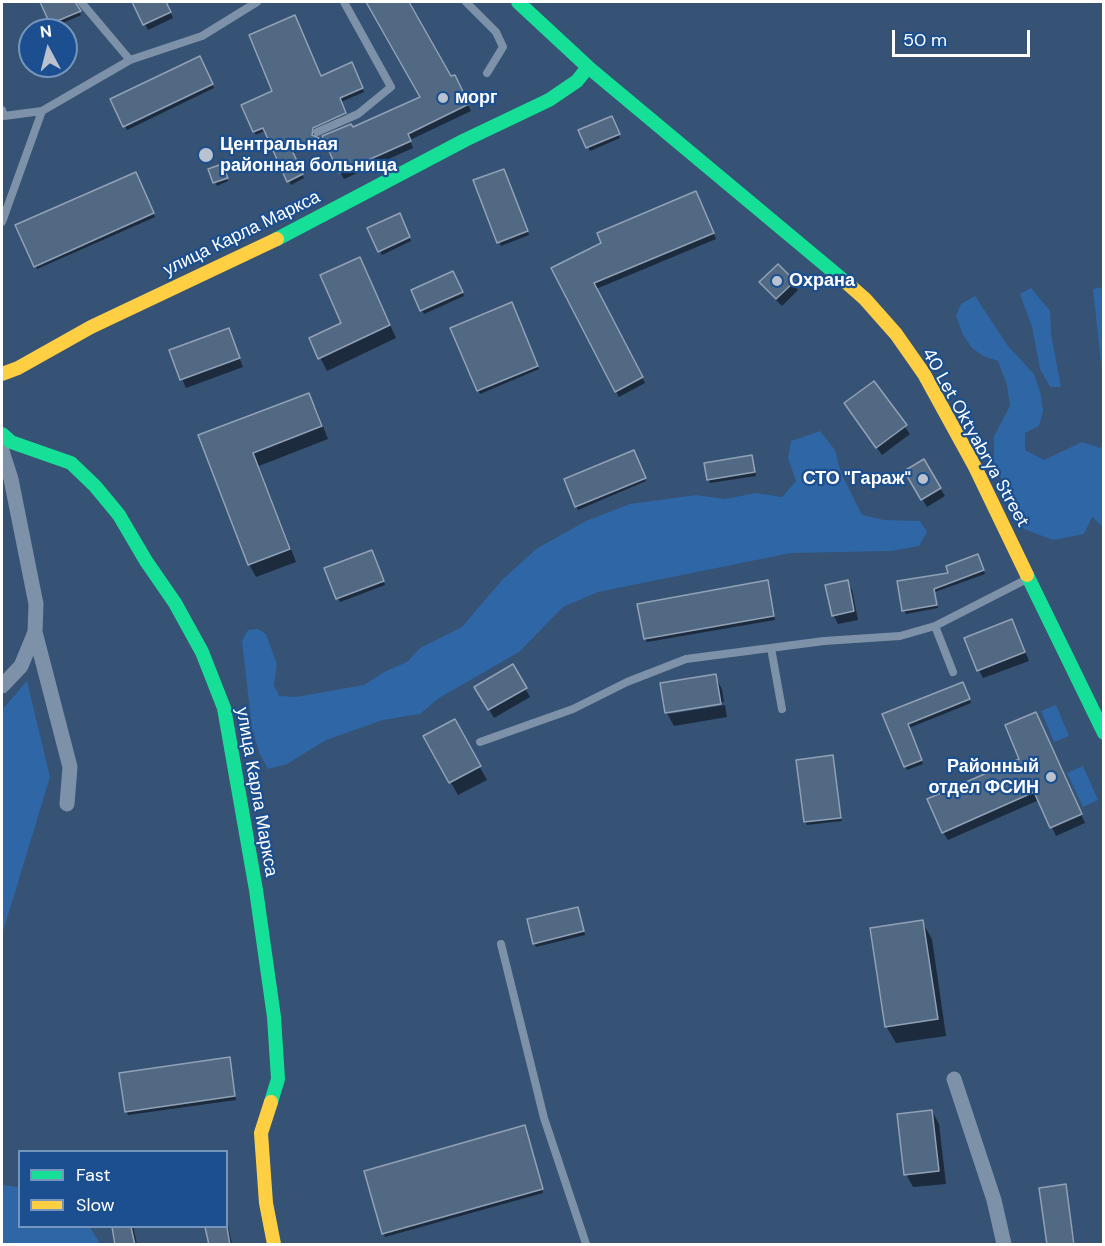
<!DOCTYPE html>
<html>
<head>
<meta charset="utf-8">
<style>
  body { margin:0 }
  #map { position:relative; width:1105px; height:1246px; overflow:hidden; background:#365274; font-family:"DM Sans",sans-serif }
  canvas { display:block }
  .frame { position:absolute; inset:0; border:3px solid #fff; pointer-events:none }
  .legend { position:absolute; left:18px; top:1150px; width:210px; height:78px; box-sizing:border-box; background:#1b4f8f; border:2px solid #7695bc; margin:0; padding:8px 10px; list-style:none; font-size:18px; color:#fff }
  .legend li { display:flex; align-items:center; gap:12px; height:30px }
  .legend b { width:30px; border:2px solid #7695bc }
  .north { position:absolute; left:18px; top:18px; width:60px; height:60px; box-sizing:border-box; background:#1b4f8f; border:2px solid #7695bc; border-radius:50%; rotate:353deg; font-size:16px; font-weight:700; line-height:24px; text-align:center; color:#fff }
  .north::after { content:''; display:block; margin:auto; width:21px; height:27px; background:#b9c2ce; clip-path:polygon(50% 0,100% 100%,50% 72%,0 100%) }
  .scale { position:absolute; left:892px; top:30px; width:138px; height:27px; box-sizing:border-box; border:3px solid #fff; border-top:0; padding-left:8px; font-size:18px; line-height:21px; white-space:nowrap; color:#fff; -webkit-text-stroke:4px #1b4f8f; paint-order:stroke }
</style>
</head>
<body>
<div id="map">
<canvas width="1105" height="1246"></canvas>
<div class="frame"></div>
<ul class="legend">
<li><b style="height:8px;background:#16e098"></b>Fast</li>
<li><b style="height:8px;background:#ffcf43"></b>Slow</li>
</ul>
<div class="north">N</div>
<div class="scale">50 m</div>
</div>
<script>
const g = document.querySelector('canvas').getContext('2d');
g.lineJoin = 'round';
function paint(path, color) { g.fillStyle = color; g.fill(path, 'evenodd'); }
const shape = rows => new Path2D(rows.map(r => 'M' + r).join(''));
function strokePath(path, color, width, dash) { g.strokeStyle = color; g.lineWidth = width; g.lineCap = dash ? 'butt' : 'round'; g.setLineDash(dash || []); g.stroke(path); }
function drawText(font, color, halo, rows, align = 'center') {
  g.font = font + ' "DM Sans",sans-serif'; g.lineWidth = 4.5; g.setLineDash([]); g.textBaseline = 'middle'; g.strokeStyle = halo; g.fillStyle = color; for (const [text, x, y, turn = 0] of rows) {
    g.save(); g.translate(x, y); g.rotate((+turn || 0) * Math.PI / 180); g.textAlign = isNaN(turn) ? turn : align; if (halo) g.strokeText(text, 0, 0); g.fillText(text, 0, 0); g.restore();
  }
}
paint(shape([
  [1103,287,1104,287,1103,382,1093,289],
  [1031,288,1050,311,1051,334,1061,387,1050,387,1040,369,1032,327,1020,294],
  [975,296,1008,346,1034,374,1041,395,1043,411,1039,426,1025,433,1025,450,1044,460,1082,442,1100,448,1103,445,1103,531,1102,526,1092,517,1084,534,1053,540,1024,529,994,463,994,436,1010,406,1007,385,998,361,983,356,972,348,963,335,956,316,961,304],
  [820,431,835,450,841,473,862,515,884,520,920,521,927,532,919,546,891,551,791,553,598,592,563,607,519,652,439,698,420,714,383,720,326,740,287,764,268,769,259,752,252,728,242,641,248,630,258,629,266,634,277,664,274,685,279,696,296,697,364,685,384,672,407,662,420,648,462,627,502,580,536,549,586,521,630,504,696,495,725,499,756,493,782,497,796,481,788,458,791,441],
  [27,681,50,777,2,935,2,710],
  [1056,705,1069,736,1054,742,1041,711],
  [1083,766,1098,800,1083,807,1067,773],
  [2,1185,19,1187,20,1226,90,1227,100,1244,2,1244]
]), '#2f66a5');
paint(shape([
  [42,2,79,2,76,7,81,15,54,27],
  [134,2,166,2,173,18,148,30],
  [368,2,408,2,451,78,458,83,471,111,410,140,413,148,344,179,340,172,352,128,422,98],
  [199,58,214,88,127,130,112,99],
  [354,68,364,92,341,102,347,116,316,130,313,137,320,142,292,154,304,178,291,185,266,130,256,135,254,131,321,78],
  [613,121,620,138,590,151,580,131],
  [223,169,228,181,217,186,210,170],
  [506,174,529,235,501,246,475,181],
  [137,178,155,217,37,269,35,266],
  [698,198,716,239,596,289,645,383,619,397,553,269],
  [401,219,411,241,382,255,380,251],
  [366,272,396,338,327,371,311,339,343,324],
  [455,277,464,296,424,314,413,291],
  [761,282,793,282,798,290,782,306,766,290],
  [513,307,539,369,480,394,478,390],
  [228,330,243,367,186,388,170,351],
  [874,383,910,434,882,455,846,404],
  [308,395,316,408,328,439,259,466,296,562,256,577,249,564,200,436],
  [635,455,646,481,578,510,576,506],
  [752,457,756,476,710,483,708,479],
  [923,461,945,496,927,507,906,471],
  [373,555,385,585,340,602,338,598],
  [980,560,985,574,935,592,938,608,906,614,904,610,950,574],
  [767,582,775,620,647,642,645,639,639,605],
  [847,582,852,590,858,620,838,624,834,616,827,586],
  [1016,629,1029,661,983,678,979,670],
  [513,666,530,697,494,718,476,687],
  [715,676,722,689,724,702,669,711,669,714,725,705,727,717,674,726,667,713,662,685],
  [965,687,971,703,909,728,923,764,907,770,884,715],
  [1036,714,1085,823,1056,836,1039,800,948,840,943,832,1021,759],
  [454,721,487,780,458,795,425,737],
  [832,757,834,760,842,821,807,825,805,822],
  [578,909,585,935,536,947,534,943],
  [922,922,932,939,946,1036,896,1043,886,1026],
  [229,1059,236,1100,128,1115,126,1111],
  [932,1111,939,1124,946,1184,913,1187,906,1174],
  [526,1130,543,1193,385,1237,365,1172],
  [1065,1186,1075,1244,1048,1244],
  [226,1216,232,1244,210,1244,207,1226,226,1226],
  [113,1226,133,1226,137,1244,117,1244]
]), '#0007');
const building = shape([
  [40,2,75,2,81,11,50,24,40,2],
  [132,2,166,2,171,12,143,25,132,2],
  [366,2,409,2,451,76,455,75,469,104,408,134,411,141,339,173,322,136,351,124,353,127,420,97,366,2],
  [295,15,321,76,352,62,363,88,340,98,346,113,313,128,312,135,319,138,292,150,303,174,287,182,263,128,253,132,241,105,272,91,249,35,295,15],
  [200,56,213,84,123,127,110,99,200,56],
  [612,116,620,134,586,148,578,130,612,116],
  [222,164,228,178,213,183,208,169,222,164],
  [504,169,528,231,497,243,473,180,504,169],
  [136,172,154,213,34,267,15,225,136,172],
  [696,191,714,233,594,283,643,377,615,392,551,268,601,243,597,233,696,191],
  [400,213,410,237,378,252,367,228,400,213],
  [360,257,390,325,318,359,309,338,341,323,320,275,360,257],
  [778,264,795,281,776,299,759,282,778,264],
  [453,271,463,292,420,311,411,290,453,271],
  [512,302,538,366,477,391,450,328,512,302],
  [229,328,240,358,180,380,169,350,229,328],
  [874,381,907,425,876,448,844,403,874,381],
  [309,393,322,426,253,453,290,549,248,565,198,435,309,393],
  [634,450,646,478,575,507,564,479,634,450],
  [752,455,755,472,707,480,704,463,752,455],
  [924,459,941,488,921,500,904,471,924,459],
  [372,550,384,581,336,599,324,568,372,550],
  [978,554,984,570,934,589,937,605,902,611,897,581,948,573,946,566,978,554],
  [768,580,774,616,644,639,637,604,768,580],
  [848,580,854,611,832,616,825,585,848,580],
  [1012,619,1025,652,977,671,964,638,1012,619],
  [513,664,527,688,488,710,474,687,513,664],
  [716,674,721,704,665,713,660,683,716,674],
  [963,682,970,699,908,724,922,760,904,767,882,714,963,682],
  [1036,712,1082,814,1050,828,1034,792,942,833,927,799,1019,759,1005,725,1036,712],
  [455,719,481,766,449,783,423,736,455,719],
  [833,755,841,818,804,822,796,760,833,755],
  [578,907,584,931,533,944,527,919,578,907],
  [923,920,938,1019,885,1027,870,928,923,920],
  [230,1057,235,1096,125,1112,119,1073,230,1057],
  [932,1110,939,1171,904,1175,897,1114,932,1110],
  [525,1125,543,1189,382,1234,364,1171,525,1125],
  [1066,1184,1074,1245,1047,1245,1039,1188,1066,1184],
  [112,1227,131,1227,135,1245,115,1245,112,1227],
  [205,1227,227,1227,230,1245,209,1245,205,1227]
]);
paint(building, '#526984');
strokePath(building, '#92a2b6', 1.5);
strokePath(shape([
  [81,2,130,60,202,36,257,2],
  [466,2,496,32,503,47,487,73],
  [2,110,4,116,42,111,2,222],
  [42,111,130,60],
  [317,132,358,114,391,87,344,2],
  [935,626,953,672],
  [771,648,782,709],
  [480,742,573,709,627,682,686,659,824,641,900,636,935,626,1027,579],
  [501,944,544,1118,586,1244]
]), '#7d92a8', 8);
strokePath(shape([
  [2,451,11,479,36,604,35,632,70,767,67,804],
  [2,686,21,666,35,632],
  [954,1079,994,1200,1004,1244]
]), '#7d92a8', 15);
strokePath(shape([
  [518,2,588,67,848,284],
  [277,239,465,140,549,100,577,81,588,67],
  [2,434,11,442,71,463,95,486,119,515,146,561,175,603,202,652,224,708,256,890,274,1017,278,1079,271,1102],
  [1027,575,1104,733]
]), '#16e098', 14);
strokePath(shape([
  [848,284,865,299,896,334,924,374,975,467,1027,575],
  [2,374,18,368,91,327,277,239],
  [271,1102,261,1133,266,1203,274,1244]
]), '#ffcf43', 14);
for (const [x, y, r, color] of [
  [443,98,6,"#b9c2ce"],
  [206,155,8,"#b9c2ce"],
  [777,281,6,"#b9c2ce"],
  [923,479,6,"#b9c2ce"],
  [1051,777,6,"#b9c2ce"]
]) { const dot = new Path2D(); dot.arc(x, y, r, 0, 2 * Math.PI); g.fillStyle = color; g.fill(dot); strokePath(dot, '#1b4f8f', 2); }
drawText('bold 18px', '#fff', '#1b4f8f', [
  ["морг",455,98],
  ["Центральная",220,145],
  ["районная больница",220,166],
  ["Охрана",789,281],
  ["СТО \"Гараж\"",911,479,"right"],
  ["Районный",1039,767,"right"],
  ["отдел ФСИН",1039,788,"right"]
], 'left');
drawText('18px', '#fff', '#1b4f8f', [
  ["улица Карла Маркса",242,234,-26],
  ["40 Let Oktyabrya Street",975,438,61],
  ["улица Карла Маркса",256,792,80]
]);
</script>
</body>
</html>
